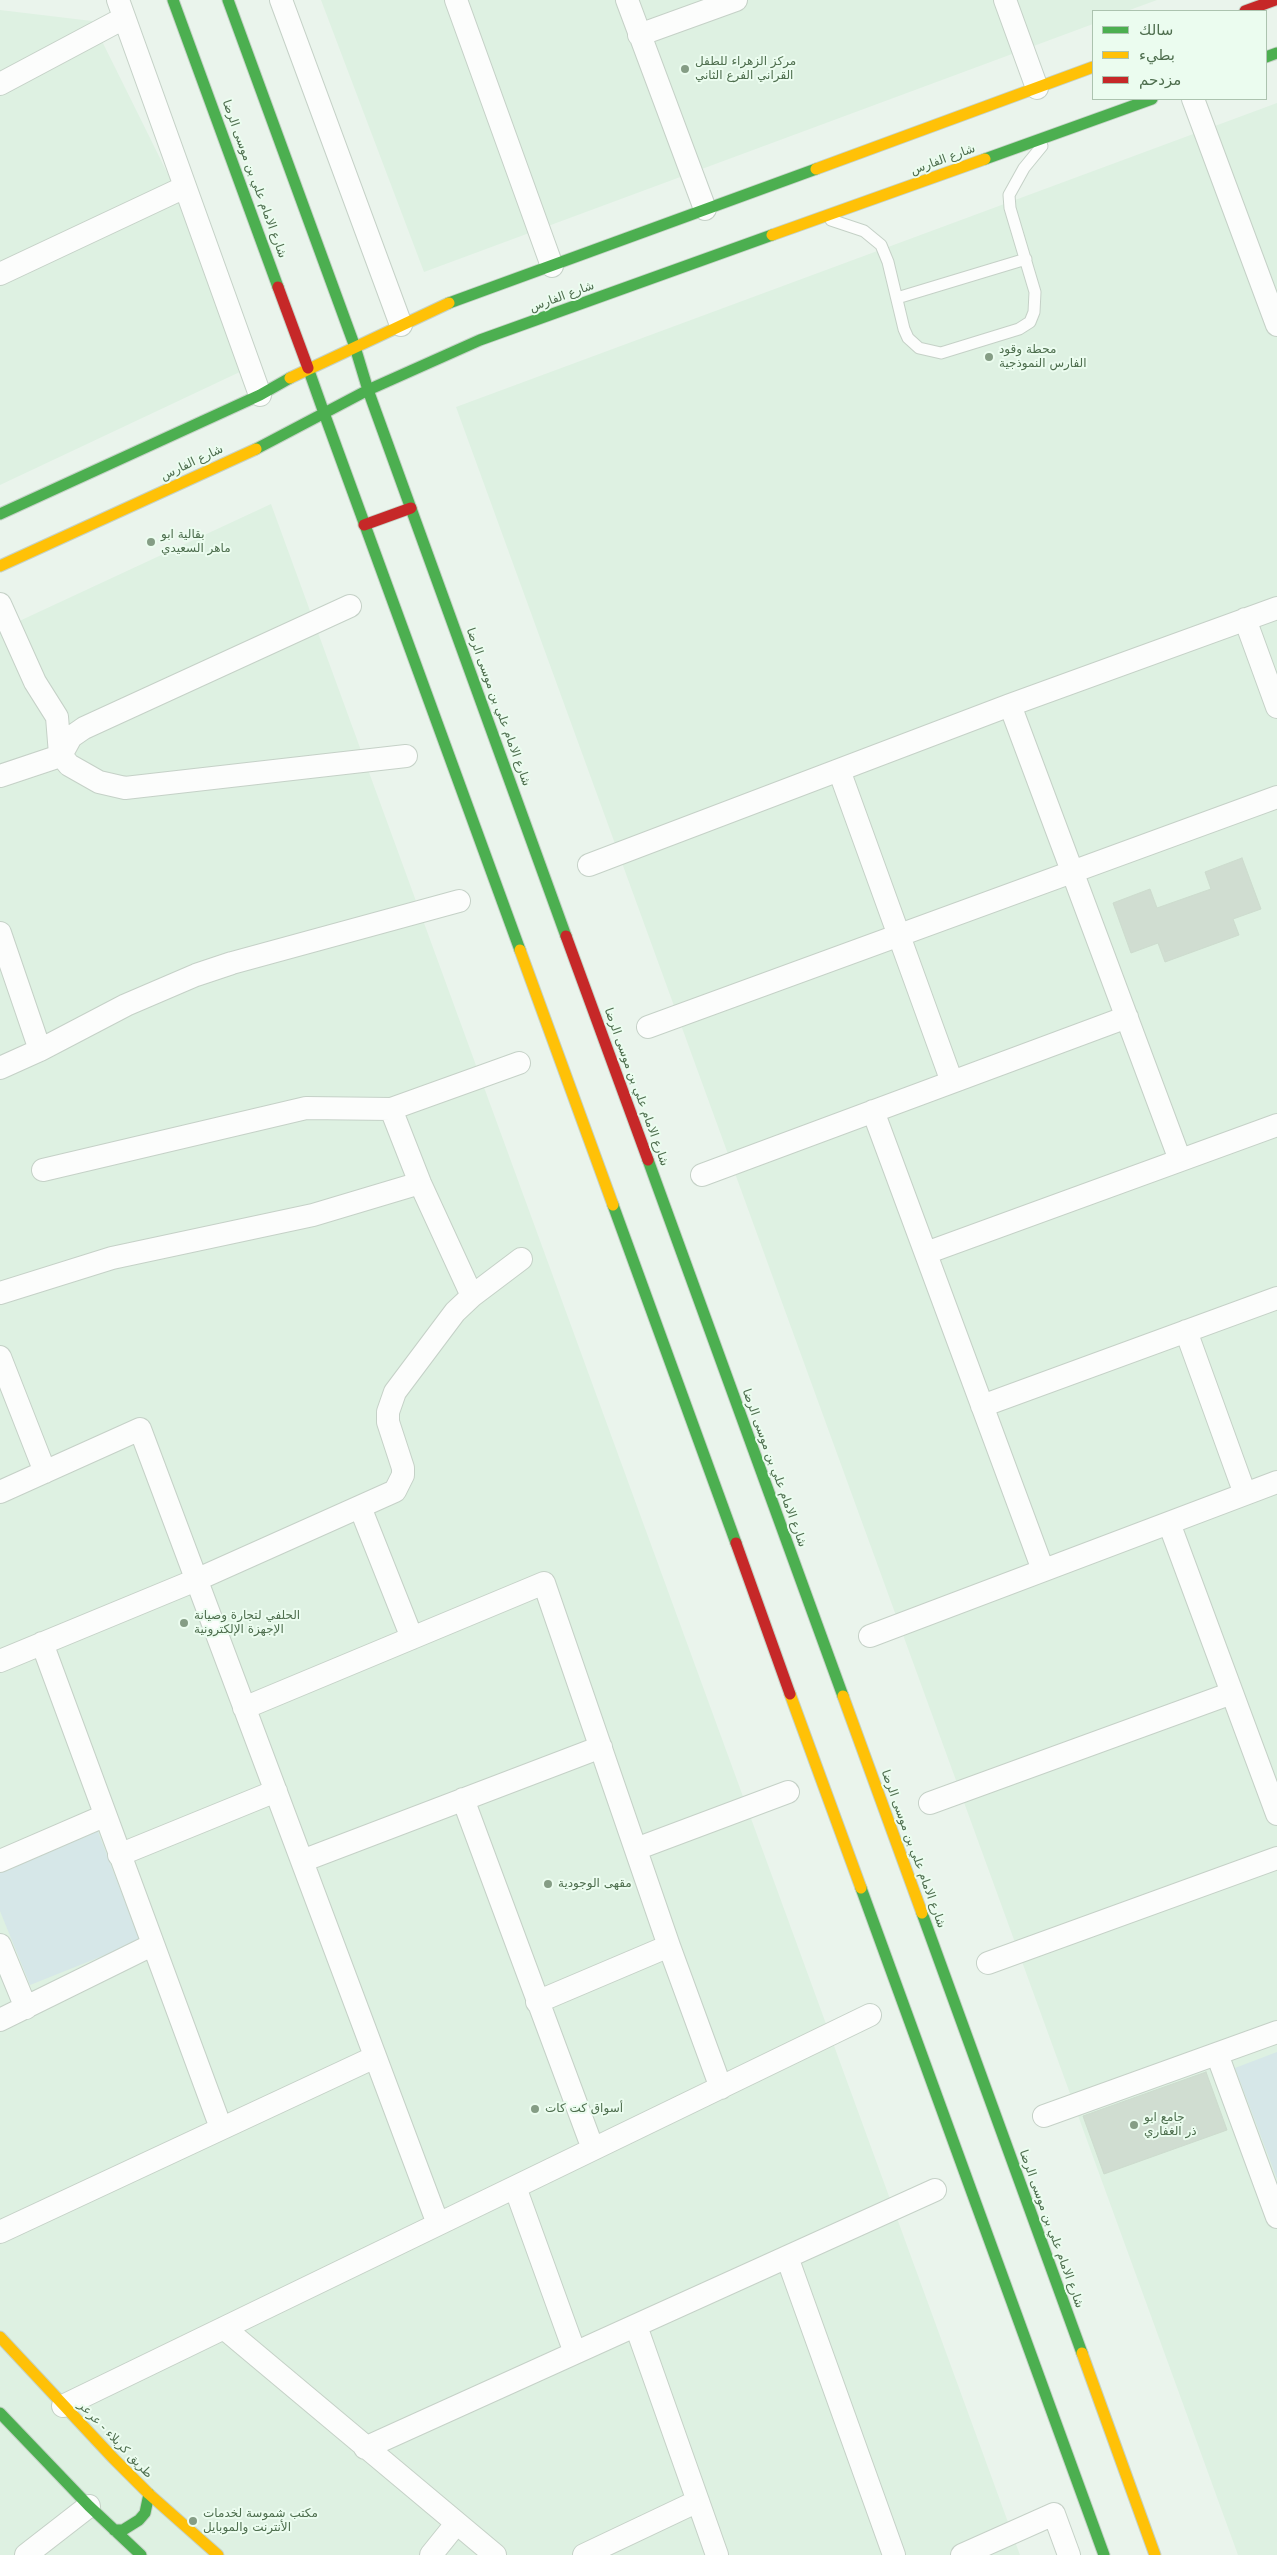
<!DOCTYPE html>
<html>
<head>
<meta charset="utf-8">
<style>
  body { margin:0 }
  #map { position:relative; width:1277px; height:2555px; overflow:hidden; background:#eaf4ec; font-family:"DejaVu Sans","Noto Sans Arabic",sans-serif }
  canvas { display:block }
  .legend { position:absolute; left:1092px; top:10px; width:175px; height:90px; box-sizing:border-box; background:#ebfcef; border:1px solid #acc3af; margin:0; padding:6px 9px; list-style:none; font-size:15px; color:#4e6e4e }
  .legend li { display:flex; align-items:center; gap:10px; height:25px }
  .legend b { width:25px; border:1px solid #acc3af }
</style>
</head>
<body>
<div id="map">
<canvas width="1277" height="2555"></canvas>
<ul class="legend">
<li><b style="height:6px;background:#4caf50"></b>سالك</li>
<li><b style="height:6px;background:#ffc107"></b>بطيء</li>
<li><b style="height:6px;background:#c62828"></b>مزدحم</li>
</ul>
</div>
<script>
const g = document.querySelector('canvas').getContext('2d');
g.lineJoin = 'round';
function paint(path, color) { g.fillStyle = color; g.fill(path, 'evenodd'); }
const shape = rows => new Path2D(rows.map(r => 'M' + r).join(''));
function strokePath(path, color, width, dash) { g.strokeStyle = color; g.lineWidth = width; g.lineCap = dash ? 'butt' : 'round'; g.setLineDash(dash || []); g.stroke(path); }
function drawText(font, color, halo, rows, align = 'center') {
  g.font = font + ' "DejaVu Sans","Noto Sans Arabic",sans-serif'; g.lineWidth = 4; g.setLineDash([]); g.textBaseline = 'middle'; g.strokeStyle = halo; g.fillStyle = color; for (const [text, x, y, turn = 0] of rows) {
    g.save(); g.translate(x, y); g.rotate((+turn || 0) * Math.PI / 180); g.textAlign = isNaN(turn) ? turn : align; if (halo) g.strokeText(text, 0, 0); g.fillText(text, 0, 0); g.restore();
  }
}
paint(shape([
  [321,0,1157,0,1127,11,1093,11,1093,24,424,272],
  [0,10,92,21,261,362,0,485],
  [1277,103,1277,2555,1238,2555,456,407],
  [271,504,1020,2555,0,2555,0,630]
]), '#def1e2');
paint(shape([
  [97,1829,140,1941,30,1985,0,1911,0,1872],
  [1277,2052,1277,2179,1235,2068]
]), '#d6e7e8');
const building = shape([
  [1242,858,1261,909,1233,919,1239,935,1165,962,1158,943,1131,953,1113,903,1150,889,1157,908,1211,889,1205,872,1242,858],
  [1206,2072,1227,2130,1104,2174,1083,2116,1206,2072]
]);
paint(building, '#d0ddd1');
strokePath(building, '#cddcce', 1);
const lane = shape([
  [831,220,864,231,881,245,888,262,904,329,908,338,919,348,941,353,1019,329,1030,322,1034,312,1035,292,1010,208,1009,195,1024,168,1042,146],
  [897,298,1026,259]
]);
const street = shape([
  [118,0,260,395],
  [281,0,401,325],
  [456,0,552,266],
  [627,0,705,209],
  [1005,0,1037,88],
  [639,35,736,0],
  [0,84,124,18],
  [1193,99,1277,325],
  [0,274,185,187],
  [0,604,35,682,57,717,60,754,69,765,99,782,125,788,406,756],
  [1245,619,1277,707],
  [1010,705,1180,1160],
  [839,770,952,1082],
  [0,776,54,758,65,748,71,737,84,728,350,606],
  [589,865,1010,705,1277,608],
  [0,933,40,1050],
  [648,1027,1277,797],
  [0,1068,40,1050,126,1005,196,975,232,963,459,901],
  [391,1109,420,1183,472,1296],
  [873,1111,1043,1570],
  [43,1170,306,1108,391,1109,519,1063],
  [702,1175,1127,1017],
  [926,1253,1277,1125],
  [0,1293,112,1258,313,1215,420,1183],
  [1186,1331,1245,1494],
  [0,1357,45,1472],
  [982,1406,1277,1298],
  [0,1492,140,1429,438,2224],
  [360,1507,412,1638],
  [1169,1523,1277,1814],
  [870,1636,1277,1482],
  [42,1643,221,2128],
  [0,1661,196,1580,395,1491,403,1475,403,1468,388,1422,388,1412,395,1392,455,1312,472,1296,521,1259],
  [244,1708,544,1583,669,1946,721,2088],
  [463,1799,593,2149],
  [930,1803,1232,1693],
  [636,1849,788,1792],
  [119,1855,276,1791],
  [0,1861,104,1816],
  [302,1861,601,1747],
  [0,1945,26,2008],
  [988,1963,1277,1858],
  [537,2002,669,1946],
  [0,2020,152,1945],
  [1217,2054,1277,2217],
  [1044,2116,1277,2032],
  [515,2187,575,2353],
  [0,2232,375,2057],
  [787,2257,894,2555],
  [636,2326,717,2555],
  [224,2328,495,2555],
  [63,2406,870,2015],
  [365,2448,935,2190],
  [26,2555,89,2506],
  [431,2555,456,2524],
  [584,2555,698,2501],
  [962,2555,1054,2514,1069,2555]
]);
const fast = shape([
  [173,0,278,287],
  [228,0,355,347],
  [1266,57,1277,53],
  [985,159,1152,99],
  [449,303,816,169],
  [355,347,368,390],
  [308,368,324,413],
  [368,390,566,936],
  [324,413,520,950],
  [256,449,368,390,480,340,772,235],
  [0,514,260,395,290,378],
  [648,1160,843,1696],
  [613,1205,736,1543],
  [861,1888,1104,2555],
  [922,1913,1082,2353],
  [0,2413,89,2506,141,2555],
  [114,2530,123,2530,139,2520,145,2513,149,2494]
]);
const slow = shape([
  [816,169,1093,67],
  [772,235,985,159],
  [290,378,449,303],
  [0,566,256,449],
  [520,950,613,1205],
  [790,1694,861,1888],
  [843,1696,922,1913],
  [0,2337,113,2458,149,2494,218,2555],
  [1082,2353,1155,2555]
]);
const jam = shape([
  [1245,11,1275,0],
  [278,287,308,368],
  [364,525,411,508],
  [566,936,648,1160],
  [736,1543,790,1694]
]);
strokePath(lane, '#c5d1c7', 13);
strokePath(street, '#c5d1c7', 24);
strokePath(fast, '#c5d2c7', 13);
strokePath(slow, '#c5d2c7', 13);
strokePath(jam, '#c5d2c7', 13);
strokePath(lane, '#fcfdfc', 11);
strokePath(street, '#fcfdfc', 22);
strokePath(fast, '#4caf50', 11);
strokePath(slow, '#ffc107', 11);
strokePath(jam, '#c62828', 11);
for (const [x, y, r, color] of [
  [685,69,5,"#859d85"],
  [989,357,5,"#859d85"],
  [151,542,5,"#859d85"],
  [184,1623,5,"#859d85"],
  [548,1884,5,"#859d85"],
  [535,2109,5,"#859d85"],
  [1134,2125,5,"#859d85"],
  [193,2521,5,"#859d85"]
]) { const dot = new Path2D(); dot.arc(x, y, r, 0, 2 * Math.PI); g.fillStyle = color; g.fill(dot); strokePath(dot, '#ebfcef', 2); }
drawText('12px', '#4e6e4e', '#ebfcef', [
  ["مركز الزهراء للطفل",695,62],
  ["القراني الفرع الثاني",695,76],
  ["محطة وقود",999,350],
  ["الفارس النموذجية",999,364],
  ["بقالية ابو",161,535],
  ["ماهر السعيدي",161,549],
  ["الحلفي لتجارة وصيانة",194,1616],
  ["الإجهزة الإلكترونية",194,1630],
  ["مقهى الوجودية",558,1884],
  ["أسواق كت كات",545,2109],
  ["جامع ابو",1144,2118],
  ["ذر الغفاري",1144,2132],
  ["مكتب شموسة لخدمات",203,2514],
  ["الأنترنت والموبايل",203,2528]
], 'left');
drawText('12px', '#4e6e4e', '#ebfcef', [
  ["شارع الفارس",943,160,-20],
  ["شارع الامام علي بن موسى الرضا",254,179,70],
  ["شارع الفارس",562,297,-20],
  ["شارع الفارس",192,463,-25],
  ["شارع الامام علي بن موسى الرضا",498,707,70],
  ["شارع الامام علي بن موسى الرضا",636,1087,70],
  ["شارع الامام علي بن موسى الرضا",774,1468,70],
  ["شارع الامام علي بن موسى الرضا",913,1849,70],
  ["شارع الامام علي بن موسى الرضا",1051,2229,70],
  ["طريق كربلاء - عرعر",115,2440,46]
]);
</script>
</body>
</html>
